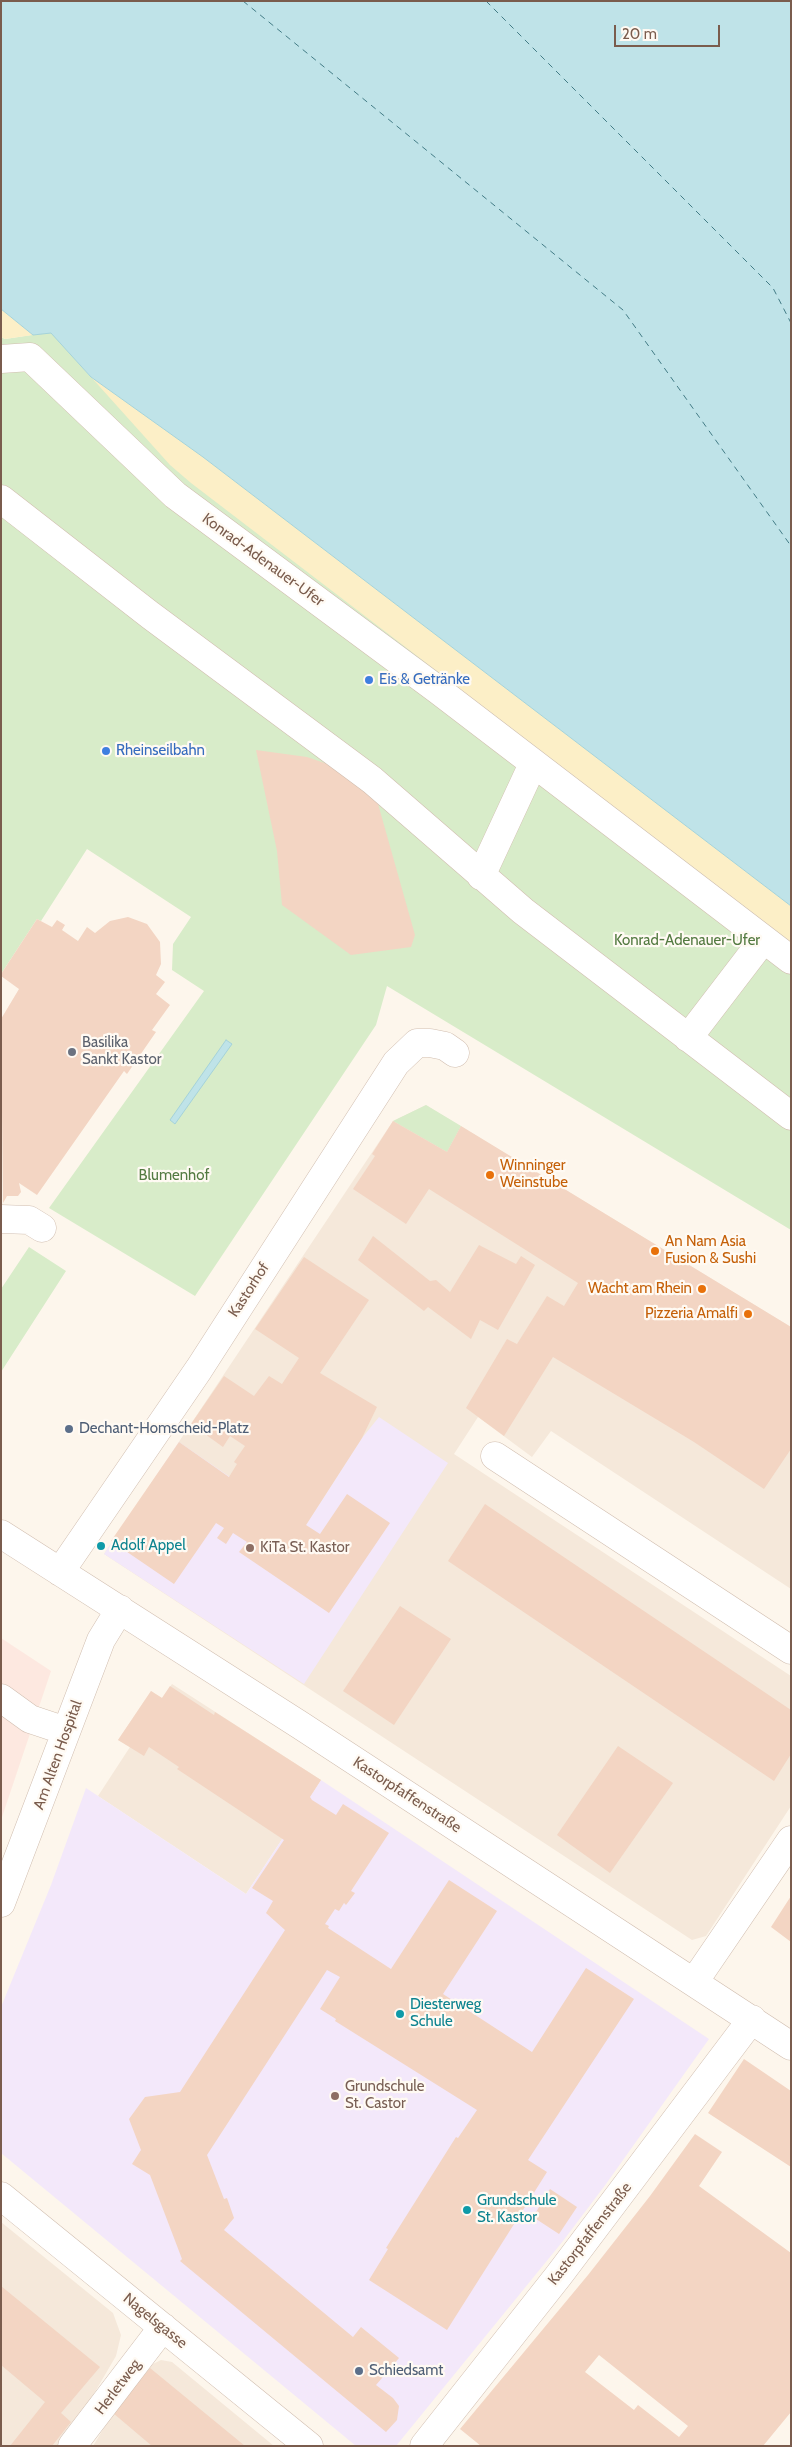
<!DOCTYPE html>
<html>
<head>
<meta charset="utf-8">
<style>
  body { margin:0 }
  #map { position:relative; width:792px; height:2447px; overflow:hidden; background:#fdf6ec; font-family:Cabin,sans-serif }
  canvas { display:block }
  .frame { position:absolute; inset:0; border:2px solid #7a5c4d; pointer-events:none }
  .scale { position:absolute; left:614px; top:25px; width:106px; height:22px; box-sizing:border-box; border:2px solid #7a5c4d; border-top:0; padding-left:6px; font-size:15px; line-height:18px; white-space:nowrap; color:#7a5c4d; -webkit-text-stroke:4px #fffaf3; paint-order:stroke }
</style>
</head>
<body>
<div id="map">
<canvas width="792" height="2447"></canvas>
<div class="frame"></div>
<div class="scale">20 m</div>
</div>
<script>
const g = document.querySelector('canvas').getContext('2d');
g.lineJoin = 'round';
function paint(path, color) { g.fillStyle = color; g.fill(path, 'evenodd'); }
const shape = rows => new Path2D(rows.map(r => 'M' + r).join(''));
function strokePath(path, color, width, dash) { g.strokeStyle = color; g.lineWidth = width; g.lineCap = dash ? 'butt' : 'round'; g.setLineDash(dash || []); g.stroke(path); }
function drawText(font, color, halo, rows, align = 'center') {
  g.font = font + ' Cabin,sans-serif'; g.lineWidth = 4.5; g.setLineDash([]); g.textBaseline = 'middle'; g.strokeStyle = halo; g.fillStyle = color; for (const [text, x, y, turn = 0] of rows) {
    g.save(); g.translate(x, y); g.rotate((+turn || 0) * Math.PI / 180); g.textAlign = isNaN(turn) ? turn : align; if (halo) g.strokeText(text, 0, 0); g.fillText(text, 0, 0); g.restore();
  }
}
paint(shape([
  [426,1105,791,1327,791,1589,551,1431,532,1457,478,1417,454,1454,791,1676,791,1806,706,1936,692,1940,104,1554,393,1121],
  [172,1684,321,1780,246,1894,98,1796,130,1747,118,1740,151,1691,162,1698],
  [1,2222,113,2313,121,2335,116,2356,75,2426,58,2446,1,2446],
  [161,2360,172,2362,274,2446,93,2446,113,2413,153,2364]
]), '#f5e8da');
paint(shape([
  [1,1638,51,1671,1,1820]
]), '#fde8e0');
paint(shape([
  [379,1417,448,1463,304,1684,104,1554,179,1442,304,1528,362,1438],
  [321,1780,709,2039,606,2184,563,2241,396,2446,356,2446,1,2153,1,2007,51,1885,86,1788,246,1894]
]), '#f3e8fa');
paint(shape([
  [51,332,91,377,203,457,791,906,791,1230,387,986,376,1025,195,1296,49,1208,204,991,172,970,173,944,191,917,87,849,41,921,37,919,1,974,1,337,5,339],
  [426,1105,461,1126,447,1152,393,1121],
  [29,1247,66,1271,1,1372,1,1289]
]), '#d8ecc9');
paint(shape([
  [1,309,33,335,5,339,1,337],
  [91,377,203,457,791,906,791,942,191,483,170,465]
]), '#fcefc7');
const water = shape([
  [1,1,791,1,791,906,203,457,91,377,51,333,33,335,1,309,1,1],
  [226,1040,232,1044,175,1124,170,1120,226,1040]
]);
paint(water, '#bfe3e8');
strokePath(water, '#a5d3da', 1);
strokePath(shape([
  [243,1,623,310,791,546],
  [486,1,773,288,791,323]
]), '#437c86', 1, [6, 5]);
paint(shape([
  [256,750,307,757,371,779,415,935,411,947,351,955,282,905,277,851],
  [128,917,147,924,160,942,161,964,156,975,165,982,156,994,170,1005,152,1030,156,1032,127,1074,124,1071,37,1195,19,1183,21,1192,18,1196,7,1196,3,1203,1,1019,19,989,1,976,1,974,37,919,52,927,57,920,65,925,62,930,78,941,87,927,95,933,110,921],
  [393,1121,447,1152,461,1126,791,1327,791,1449,764,1489,694,1442,553,1357,504,1436,466,1408,507,1339,517,1344,547,1296,564,1306,578,1283,429,1189,406,1224,353,1189,375,1156,372,1154],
  [373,1236,430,1281,436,1280,450,1292,479,1245,516,1264,521,1256,535,1265,498,1330,480,1320,471,1339,428,1307,424,1311,358,1260],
  [304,1257,369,1300,320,1373,377,1407,362,1438,306,1525,320,1534,347,1494,390,1523,329,1613,239,1552,247,1542,233,1533,226,1544,217,1538,224,1528,216,1523,174,1584,111,1541,179,1442,229,1477,237,1464,234,1462,245,1446,230,1436,223,1447,191,1424,224,1376,254,1396,269,1376,282,1384,299,1358,255,1329],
  [485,1504,791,1710,791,1754,774,1781,448,1561],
  [400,1606,451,1639,394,1725,343,1691],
  [170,1686,214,1715,215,1712,321,1780,310,1797,312,1800,336,1815,343,1804,389,1833,351,1891,355,1893,346,1905,344,1903,339,1911,335,1909,325,1924,329,1926,328,1928,391,1969,449,1880,497,1911,443,1994,532,2052,586,1968,634,1999,528,2160,547,2172,447,2330,369,2280,388,2249,386,2248,456,2137,458,2138,477,2110,335,2021,336,2019,320,2009,340,1977,327,1970,207,2155,224,2199,227,2198,234,2218,224,2230,353,2337,361,2327,399,2358,376,2385,393,2398,399,2406,397,2420,386,2432,180,2261,182,2259,150,2175,132,2164,141,2150,129,2119,145,2097,180,2092,285,1930,266,1913,273,1901,252,1888,284,1840,177,1769,179,1767,149,1747,144,1756,118,1740,151,1691,162,1698],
  [618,1746,673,1783,610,1873,557,1835],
  [791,1896,791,1942,771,1927],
  [744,2059,791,2091,791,2167,708,2113],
  [695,2134,722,2152,699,2186,791,2253,791,2412,763,2446,481,2446,460,2429,588,2275,650,2196],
  [599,2355,688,2426,679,2437,638,2405,634,2410,585,2372],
  [550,2189,577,2207,559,2234,533,2217],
  [1,2286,100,2367,61,2413,71,2422,52,2446,10,2446,45,2402,1,2365],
  [150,2368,245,2446,152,2446,113,2413]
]), '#f3d5c3');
const minor = shape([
  [1,359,30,357,175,495,438,690,791,960],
  [1,499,150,615,372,780,523,911,791,1116],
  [481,876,533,764],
  [688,1038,763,940],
  [1,1219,29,1220,42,1228],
  [495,1456,791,1650],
  [1,1534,300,1725,791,2046],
  [60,1572,199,1369,396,1063,417,1043,430,1043,445,1046,455,1053],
  [1,1698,30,1719,66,1731],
  [1,1903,101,1640,120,1609],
  [694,1982,791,1840],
  [1,2196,309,2446],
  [72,2446,163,2327],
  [424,2446,559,2275,752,2019]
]);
strokePath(minor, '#d1beb0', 29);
strokePath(minor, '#fff', 28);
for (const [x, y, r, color] of [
  [369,680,5,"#3f7fe0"],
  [106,751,5,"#3f7fe0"],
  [72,1052,5,"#6b7280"],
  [490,1175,5,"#e8710a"],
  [655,1251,5,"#e8710a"],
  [702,1289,5,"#e8710a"],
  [748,1314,5,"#e8710a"],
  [69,1429,5,"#5c6f8a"],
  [101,1546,5,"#0f9aa8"],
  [250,1548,5,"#8d6e63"],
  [400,2014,5,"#0f9aa8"],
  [335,2096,5,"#8d6e63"],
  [467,2210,5,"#0f9aa8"],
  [359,2371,5,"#5c6f8a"]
]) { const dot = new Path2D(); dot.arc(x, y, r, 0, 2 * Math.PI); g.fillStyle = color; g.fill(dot); strokePath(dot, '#fffaf3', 2); }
drawText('15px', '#7a5c4d', '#fffaf3', [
  ["Konrad-Adenauer-Ufer",263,560,36],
  ["Kastorhof",249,1290,-57],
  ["Am Alten Hospital",58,1755,-70],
  ["Kastorpfaffenstraße",407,1795,33],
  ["Kastorpfaffenstraße",590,2234,-52],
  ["Nagelsgasse",155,2321,39],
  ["Herletweg",118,2387,-53]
]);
drawText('15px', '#366cbe', '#fffaf3', [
  ["Eis & Getränke",379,680],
  ["Rheinseilbahn",116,751]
], 'left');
drawText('15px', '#537a41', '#fffaf3', [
  ["Konrad-Adenauer-Ufer",687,941],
  ["Blumenhof",174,1176]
]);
drawText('15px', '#5b616d', '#fffaf3', [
  ["Basilika",82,1043],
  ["Sankt Kastor",82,1060]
], 'left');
drawText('15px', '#c56008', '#fffaf3', [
  ["Winninger",500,1166],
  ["Weinstube",500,1183],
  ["An Nam Asia",665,1242],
  ["Fusion & Sushi",665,1259],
  ["Wacht am Rhein",692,1289,"right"],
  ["Pizzeria Amalfi",738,1314,"right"]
], 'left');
drawText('15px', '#4e5e75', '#fffaf3', [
  ["Dechant-Homscheid-Platz",79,1429],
  ["Schiedsamt",369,2371]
], 'left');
drawText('15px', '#0d838f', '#fffaf3', [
  ["Adolf Appel",111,1546],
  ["Diesterweg",410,2005],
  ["Schule",410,2022],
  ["Grundschule",477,2201],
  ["St. Kastor",477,2218]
], 'left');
drawText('15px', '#785e54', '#fffaf3', [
  ["KiTa St. Kastor",260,1548],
  ["Grundschule",345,2087],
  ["St. Castor",345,2104]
], 'left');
</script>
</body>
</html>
